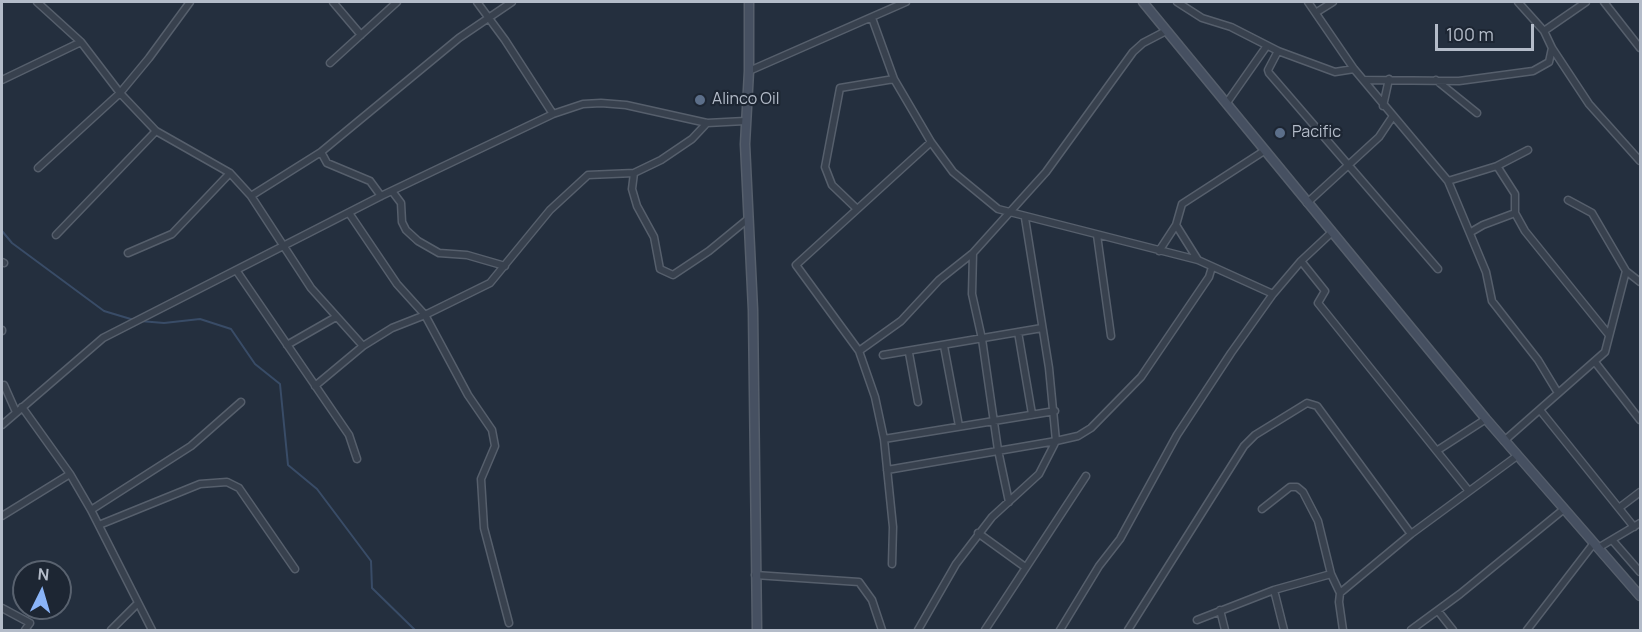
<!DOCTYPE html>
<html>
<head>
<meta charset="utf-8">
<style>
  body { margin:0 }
  #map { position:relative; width:1642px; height:632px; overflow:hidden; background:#242f3e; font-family:Manrope,sans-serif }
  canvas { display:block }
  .frame { position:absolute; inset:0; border:3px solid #b4bcc9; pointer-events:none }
  .north { position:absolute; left:12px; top:560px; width:60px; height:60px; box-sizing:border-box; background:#1d2633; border:2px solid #59626f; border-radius:50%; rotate:5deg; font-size:16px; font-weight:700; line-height:24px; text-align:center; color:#b4bcc9 }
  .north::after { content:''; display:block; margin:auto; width:21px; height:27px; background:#8ab4f8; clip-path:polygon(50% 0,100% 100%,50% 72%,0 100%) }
  .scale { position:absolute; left:1435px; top:24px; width:99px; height:27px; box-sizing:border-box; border:3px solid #b4bcc9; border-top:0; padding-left:8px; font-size:18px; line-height:21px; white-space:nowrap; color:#b4bcc9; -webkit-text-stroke:4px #1d2633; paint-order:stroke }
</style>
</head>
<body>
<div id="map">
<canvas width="1642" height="632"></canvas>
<div class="frame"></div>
<div class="north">N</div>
<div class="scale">100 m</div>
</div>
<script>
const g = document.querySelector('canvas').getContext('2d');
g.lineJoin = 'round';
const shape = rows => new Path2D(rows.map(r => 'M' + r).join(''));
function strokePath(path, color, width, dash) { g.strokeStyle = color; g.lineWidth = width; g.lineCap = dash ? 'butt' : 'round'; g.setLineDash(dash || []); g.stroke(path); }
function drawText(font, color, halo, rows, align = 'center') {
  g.font = font + ' Manrope,sans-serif'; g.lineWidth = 4.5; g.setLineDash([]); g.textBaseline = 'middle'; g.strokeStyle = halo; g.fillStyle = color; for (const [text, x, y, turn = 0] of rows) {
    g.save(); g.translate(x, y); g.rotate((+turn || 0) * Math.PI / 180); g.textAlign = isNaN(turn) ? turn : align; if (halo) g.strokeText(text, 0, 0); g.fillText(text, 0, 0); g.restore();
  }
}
strokePath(shape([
  [2,231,12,243,104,311,134,320],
  [140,321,164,323,200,319,231,329,255,364,280,384,288,465,317,489,371,561,372,588,415,630]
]), '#394c67', 2);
const street = shape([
  [37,2,81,42,120,93,156,131,230,173,251,196,311,288,363,346,392,328,425,315,490,283,550,210,588,175,634,173,661,160,692,139,707,123],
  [333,2,361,35],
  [477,2,505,40,553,114],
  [1177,2,1202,18,1231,27,1278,51,1335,72,1354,69],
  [1308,2,1354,69,1448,181,1486,272,1492,301,1538,360,1558,393],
  [1518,2,1544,31,1552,48,1589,104,1640,161],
  [1604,2,1640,48],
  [1317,12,1333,2],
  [872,18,894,79,931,142,953,172,998,209,1198,260,1273,294],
  [1544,31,1586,2],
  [1278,51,1268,70,1269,73,1438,269],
  [330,63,397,2],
  [749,71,906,2],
  [2,80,81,42],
  [1365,80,1459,81,1533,71,1549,62,1552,48],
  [1436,80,1477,113],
  [1226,104,1266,47],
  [1383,106,1389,79],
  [321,152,327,163,370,181,381,196],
  [1497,166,1515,194,1515,213,1525,231,1609,335],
  [38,168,120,93,149,58,190,2],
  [634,173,632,189,637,206,654,237,660,269,673,275,709,251,748,219],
  [1448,181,1497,166,1528,150],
  [392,191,401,203,402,222,406,230,418,241,439,253,467,255,505,266],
  [251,196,321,152,459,38,512,2],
  [1568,200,1592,213,1626,271,1640,282],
  [1307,203,1379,137,1393,116],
  [856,208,832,185,825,167,840,88,894,79],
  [349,213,397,284,425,315,468,395,492,430,495,446,481,479,484,528,509,623],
  [1176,225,1198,260],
  [1471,232,1483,225,1515,213],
  [56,235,156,131],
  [1097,235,1111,336],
  [1159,251,1176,225,1182,204,1264,151],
  [128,253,172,234,230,173],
  [973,253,972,294,982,339,998,450,1009,502],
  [1301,261,1325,291,1318,303,1468,490],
  [2,262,4,263],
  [236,270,349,435,357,459],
  [2,331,2,330],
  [1018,332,1032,414],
  [287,345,336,317],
  [944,346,959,426],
  [859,351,901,321,939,280,973,253,1046,172,1133,52,1143,43,1166,31],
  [909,353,918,402],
  [883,355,1042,328],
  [1595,362,1640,420],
  [4,385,16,412],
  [315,386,363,346],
  [22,407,70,474,91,510,152,630],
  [1540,410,1634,527],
  [2,425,103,338,381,196,553,114,583,104,601,103,626,105,707,123,745,121],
  [884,439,1055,411],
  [1504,441,1605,352,1626,271],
  [1438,450,1486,419],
  [887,470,1056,441,1078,436,1091,428,1141,377,1209,277,1212,267],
  [1619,508,1640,492],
  [1262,509,1290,487,1297,487,1303,492,1318,521,1331,574,1340,593],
  [91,510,191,446,241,402],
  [2,516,70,474],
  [99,525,200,484,227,482,239,488,295,569],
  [978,533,1025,567],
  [1613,541,1640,572],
  [1598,548,1640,523],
  [892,564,893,527,884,439,875,397,859,351,796,265,931,142],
  [755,575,859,582,872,600,882,630],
  [1274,590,1284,630],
  [2,608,30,623,25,630],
  [1220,610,1225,630],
  [1438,611,1453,630],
  [1197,620,1274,590,1331,574],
  [111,630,137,604],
  [918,630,956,564,992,517,1039,474,1056,441,1049,368,1025,218],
  [985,630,1086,476],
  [1060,630,1099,566,1120,539,1177,435,1231,353,1273,294,1301,261,1331,233],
  [1128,630,1244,446,1255,435,1307,403,1317,406,1411,534],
  [1343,630,1339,602,1340,593,1411,534,1517,456],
  [1411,630,1460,594,1564,509],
  [1527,630,1594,543]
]);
const secondary = shape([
  [749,2,749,71,745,144,753,310,757,630],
  [1143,2,1486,419,1640,596]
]);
strokePath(street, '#565f6c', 9);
strokePath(secondary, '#565f6c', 11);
strokePath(street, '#38414e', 6);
strokePath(secondary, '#465061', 8);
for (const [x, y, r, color] of [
  [700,100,6,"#5c6f8a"],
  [1280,133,6,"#5c6f8a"]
]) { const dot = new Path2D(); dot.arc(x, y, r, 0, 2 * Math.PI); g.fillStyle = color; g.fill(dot); strokePath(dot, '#1d2633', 2); }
drawText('16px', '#b4bcc9', '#1d2633', [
  ["Alinco Oil",712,100],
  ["Pacific",1292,133]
], 'left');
</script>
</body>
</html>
